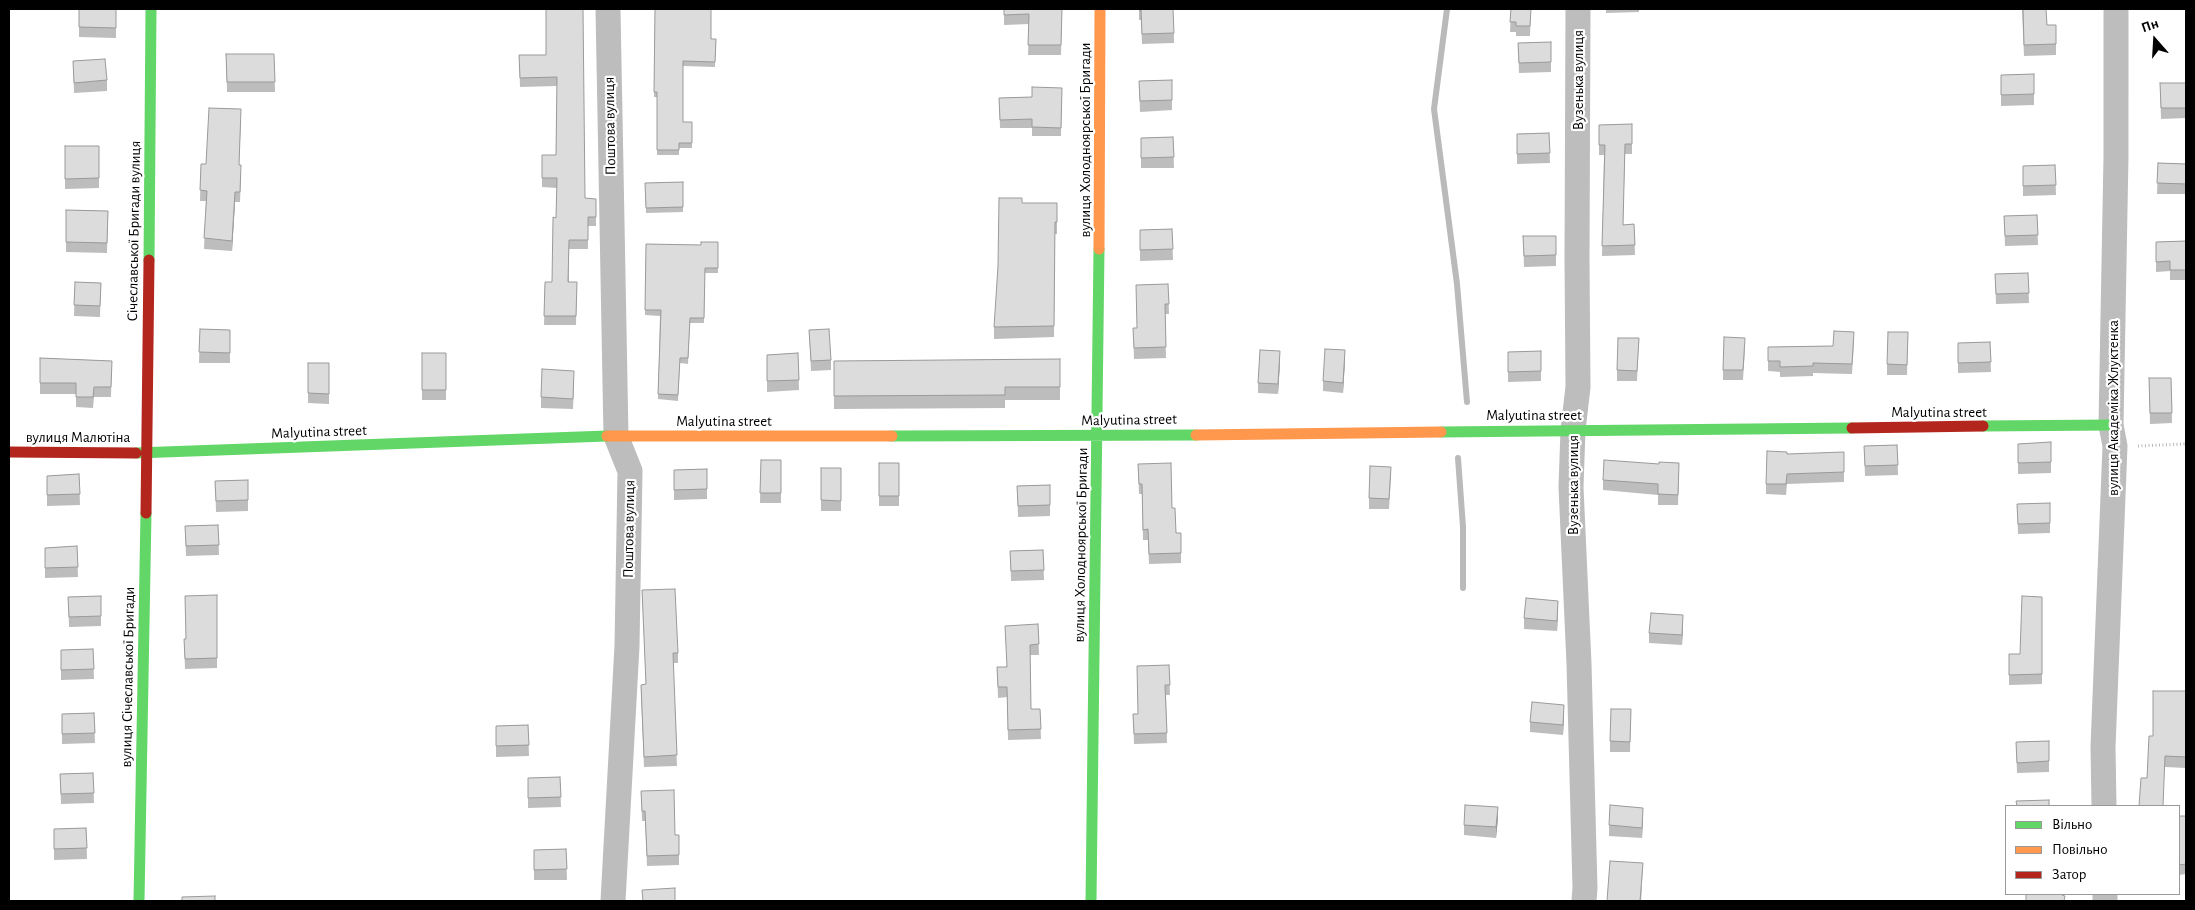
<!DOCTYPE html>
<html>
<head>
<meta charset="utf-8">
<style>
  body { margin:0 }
  #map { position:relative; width:2195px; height:910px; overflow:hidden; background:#fff; font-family:"Alegreya Sans",sans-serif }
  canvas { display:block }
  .frame { position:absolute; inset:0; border:10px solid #000; pointer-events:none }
  .legend { position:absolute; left:2005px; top:805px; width:175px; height:90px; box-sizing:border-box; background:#fff; border:1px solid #999; margin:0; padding:6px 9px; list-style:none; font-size:15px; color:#000 }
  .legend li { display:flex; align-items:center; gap:10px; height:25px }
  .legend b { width:25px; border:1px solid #999 }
  .north { position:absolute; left:2130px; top:15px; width:50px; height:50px; -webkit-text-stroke:4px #fff; paint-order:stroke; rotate:341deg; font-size:14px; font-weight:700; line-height:20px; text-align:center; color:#000 }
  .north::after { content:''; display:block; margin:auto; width:18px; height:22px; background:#000; clip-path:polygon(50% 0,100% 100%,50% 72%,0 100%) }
</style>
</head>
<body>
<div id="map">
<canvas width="2195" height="910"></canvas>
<div class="frame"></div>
<ul class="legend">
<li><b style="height:6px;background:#63d668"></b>Вільно</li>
<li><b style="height:6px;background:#ff974d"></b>Повільно</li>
<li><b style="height:6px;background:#b3261e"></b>Затор</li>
</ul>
<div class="north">Пн</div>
</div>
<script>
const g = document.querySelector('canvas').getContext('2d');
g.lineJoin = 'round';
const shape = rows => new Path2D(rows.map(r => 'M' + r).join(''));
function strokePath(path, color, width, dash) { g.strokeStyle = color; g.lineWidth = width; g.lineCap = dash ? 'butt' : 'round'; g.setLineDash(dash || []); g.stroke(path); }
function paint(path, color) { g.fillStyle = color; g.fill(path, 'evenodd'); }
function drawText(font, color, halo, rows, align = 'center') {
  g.font = font + ' "Alegreya Sans",sans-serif'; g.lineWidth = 4.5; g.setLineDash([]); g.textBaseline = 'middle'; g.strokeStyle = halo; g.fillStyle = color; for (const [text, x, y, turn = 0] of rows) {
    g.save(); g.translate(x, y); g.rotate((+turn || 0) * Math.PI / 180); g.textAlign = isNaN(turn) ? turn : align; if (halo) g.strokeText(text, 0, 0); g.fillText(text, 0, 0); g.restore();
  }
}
strokePath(shape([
  [1447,9,1434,109,1457,284,1467,402],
  [1458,458,1463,527,1463,588]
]), '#bababa', 6);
strokePath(shape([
  [2138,446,2186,444]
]), '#b8b8b8', 3, [1, 2.5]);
strokePath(shape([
  [608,9,616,436,630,471,627,646,613,901],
  [1578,9,1577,259,1578,387,1573,430,1571,487,1579,664,1585,888,1584,901],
  [2104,806,2103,747,2115,446,2111,425,2116,156,2116,9],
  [2105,894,2105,901]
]), '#bdbdbd', 25);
strokePath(shape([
  [149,260,151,9],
  [1983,426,2111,425],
  [1441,432,1852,428],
  [892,436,1196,435],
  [136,453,607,436],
  [139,901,146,513],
  [1091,901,1099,249]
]), '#63d668', 11);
strokePath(shape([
  [1099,249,1100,9],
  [1196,435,1441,432],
  [607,436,892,436]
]), '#ff974d', 11);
strokePath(shape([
  [1852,428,1983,426],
  [9,452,136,453],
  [146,513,149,260]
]), '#b3261e', 11);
paint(shape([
  [79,9,116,9,116,38,79,37],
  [546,9,585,198,596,208,596,226,588,226,588,249,569,249,569,282,577,282,576,325,544,325,545,282,552,282,556,218,557,188,542,187,542,155,556,155,557,86,520,87,519,55,546,55],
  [655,9,711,39,716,39,715,67,683,66,683,122,692,122,692,148,679,148,679,155,657,155,657,97,654,97],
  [1004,9,1062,9,1061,55,1028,55,1029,24,1004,25],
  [1139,9,1174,33,1174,43,1142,44,1141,20,1139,20],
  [1511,9,1531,9,1530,36,1516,36,1516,32,1510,32],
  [1606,9,1639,9,1639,12,1606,13],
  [2022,9,2047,25,2056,25,2056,55,2024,56],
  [1551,42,1551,72,1519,73,1518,43],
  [226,54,274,54,275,92,227,92],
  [73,61,107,80,107,91,74,93],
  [2034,74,2034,105,2001,106,2001,75],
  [1172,80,1172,110,1140,112,1139,81],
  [2160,83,2186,83,2186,118,2161,119],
  [1062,88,1061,136,1032,136,1032,128,1000,128,999,98,1032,97],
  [241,120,239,165,241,176,240,202,235,202,232,251,204,249,206,201,200,201,201,164,206,164],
  [1632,124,1632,154,1625,154,1623,225,1634,224,1635,255,1602,256,1604,155,1599,155,1599,125],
  [1549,133,1550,163,1517,164,1517,134],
  [1173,137,1174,168,1141,168,1141,138],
  [65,146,99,146,99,188,65,189],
  [2158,163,2186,164,2186,194,2157,194],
  [2055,165,2056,195,2023,196,2023,166],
  [683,182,683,212,646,213,645,183],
  [1022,203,1057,203,1057,234,1055,234,1054,337,994,339,994,327],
  [66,210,108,211,107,253,66,252],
  [2037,215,2038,245,2005,246,2004,216],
  [1172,229,1173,260,1140,261,1140,230],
  [1523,236,1556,236,1556,266,1524,267],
  [2186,241,2186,280,2170,280,2170,271,2156,272,2156,242],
  [718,242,718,273,705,273,704,323,690,323,688,364,680,363,678,401,658,399,660,316,645,315,646,244,701,245],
  [2028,273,2029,303,1996,304,1995,274],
  [75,282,101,283,100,317,74,316],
  [1168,284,1169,314,1165,314,1166,358,1134,359,1133,328,1137,328],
  [200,329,230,330,230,363,199,363],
  [809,330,831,360,831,370,811,371],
  [1908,332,1907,375,1887,375,1887,364],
  [1639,338,1637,381,1617,381,1617,370],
  [1854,342,1852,374,1813,373,1813,376,1780,377,1780,372,1768,371,1768,347,1833,346],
  [1990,342,1991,372,1958,373,1958,343],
  [1745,348,1743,380,1723,380,1723,370],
  [1541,351,1541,381,1508,382,1508,352],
  [422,353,446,353,446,400,422,400],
  [798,353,799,390,767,392,767,355],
  [40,358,112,361,111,397,94,397,93,408,76,407,76,394,40,394],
  [1060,359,1060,400,1005,400,1005,408,834,409,834,361],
  [1345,360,1343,393,1323,391,1323,381],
  [1280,362,1278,394,1258,393,1258,383],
  [308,363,329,363,329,404,308,403],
  [2149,378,2171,378,2172,423,2150,424],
  [574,381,573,409,541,408,541,397],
  [2051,442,2051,473,2018,474,2018,444],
  [1897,445,1898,475,1865,476,1864,446],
  [1787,454,1844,472,1844,482,1787,484,1786,495,1766,494,1766,484],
  [761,460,781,460,781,503,760,503],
  [879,463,899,463,899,506,879,506],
  [1138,464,1172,508,1176,533,1181,533,1181,563,1149,564,1148,540,1143,540,1142,494,1139,494],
  [821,468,841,468,841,511,821,511],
  [707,469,707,499,674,500,674,470],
  [1679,473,1678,505,1658,505,1658,495,1603,490,1603,480],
  [79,474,80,505,47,506,47,476],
  [1391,477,1389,509,1369,509,1369,498],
  [248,480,248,511,216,512,215,481],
  [1050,485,1050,516,1018,517,1017,486],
  [2050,503,2050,533,2018,534,2017,504],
  [218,525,219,555,186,556,185,526],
  [77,546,78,577,45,578,45,548],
  [1043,550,1044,580,1011,581,1010,551],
  [642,590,678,653,678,663,673,663,677,766,644,767,641,695,641,685,646,684],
  [217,595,217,668,185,669,184,639,186,639],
  [101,596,101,626,69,627,68,597],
  [2042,597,2042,684,2009,685,2009,654,2020,654],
  [1558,611,1557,631,1524,629,1524,618],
  [1038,624,1039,655,1030,655,1031,709,1040,709,1041,739,1008,740,1007,697,998,698,997,667,1006,667],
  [1683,626,1682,645,1649,643,1649,633],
  [93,649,94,679,61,680,61,650],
  [1169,665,1170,695,1166,695,1167,743,1134,744,1133,714,1138,714],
  [2186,691,2186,768,2165,767,2147,778,2153,736],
  [1631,709,1630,752,1610,752,1610,741],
  [94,713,95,743,62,744,62,714],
  [1564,715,1563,735,1530,732,1530,722],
  [528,725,529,756,496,757,496,726],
  [2049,741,2049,772,2017,773,2016,742],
  [93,773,94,803,61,804,60,774],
  [560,777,561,807,528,808,528,778],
  [641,791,675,835,679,835,679,865,647,866,645,821,642,821],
  [2179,816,2186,816,2186,874,2179,875],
  [1498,818,1496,838,1464,835,1464,825],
  [1643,818,1642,838,1609,836,1609,825],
  [86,828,87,859,54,860,54,829],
  [566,849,567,880,534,880,534,850]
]), '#bdbdbd');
paint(shape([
  [235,192,235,202,232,251,232,241],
  [1345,350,1345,360,1343,393,1343,383],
  [1280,351,1280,362,1278,394,1278,384],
  [1558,601,1558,611,1557,631,1557,621],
  [1683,615,1683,626,1682,645,1682,635],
  [1564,705,1564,715,1563,735,1563,725],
  [1498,807,1498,818,1496,838,1496,827],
  [1643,808,1643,818,1642,838,1642,828],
  [1643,863,1641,901,1640,901]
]), '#9a9a9a');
const building = shape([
  [79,9,116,9,116,28,79,27,79,9],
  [546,9,583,9,585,198,596,199,596,217,588,217,588,240,569,240,568,282,577,282,576,316,544,316,545,282,552,282,553,217,556,218,557,178,542,178,542,155,556,155,557,77,520,78,519,55,546,55,546,9],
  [655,9,711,9,711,39,716,39,715,62,683,61,683,122,692,122,692,143,679,143,679,150,657,150,657,92,654,92,655,9],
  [1004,9,1062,9,1061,45,1028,45,1029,14,1004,15,1004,9],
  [1139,9,1173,9,1174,33,1142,34,1141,10,1139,10,1139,9],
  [1511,9,1531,9,1530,26,1516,26,1516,22,1510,22,1511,9],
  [2023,9,2046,9,2047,25,2056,25,2056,44,2024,45,2023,9],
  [1551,42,1551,62,1519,63,1518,43,1551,42],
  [226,54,274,54,275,82,227,82,226,54],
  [105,59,107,80,74,83,73,61,105,59],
  [2034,74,2034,94,2001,95,2001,75,2034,74],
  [1172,80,1172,100,1140,101,1139,81,1172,80],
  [2160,83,2186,83,2186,108,2161,108,2160,83],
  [1032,87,1062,88,1061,128,1032,127,1032,119,1000,120,999,98,1032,97,1032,87],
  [209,108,241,109,239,165,241,165,240,192,235,192,232,241,204,238,207,191,200,190,201,164,206,164,209,108],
  [1632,124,1632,144,1625,144,1623,225,1634,224,1635,245,1602,246,1605,145,1599,145,1599,125,1632,124],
  [1549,133,1550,153,1517,154,1517,134,1549,133],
  [1173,137,1174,157,1141,158,1141,138,1173,137],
  [65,146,99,146,99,178,65,179,65,146],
  [2158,163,2186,164,2186,184,2157,183,2158,163],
  [2055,165,2056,185,2023,186,2023,166,2055,165],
  [683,182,683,207,646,208,645,183,683,182],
  [999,198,1022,198,1022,203,1057,203,1057,222,1055,222,1054,326,994,327,998,266,999,198],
  [66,210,108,211,107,243,66,242,66,210],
  [2037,215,2038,235,2005,236,2004,216,2037,215],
  [1172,229,1173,249,1140,250,1140,230,1172,229],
  [1523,236,1556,236,1556,255,1524,256,1523,236],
  [2186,241,2186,270,2170,270,2170,261,2156,262,2156,242,2186,241],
  [701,242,718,242,718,268,705,268,704,318,690,318,688,358,680,358,678,395,658,394,661,310,645,310,646,244,701,245,701,242],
  [2028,273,2029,293,1996,294,1995,274,2028,273],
  [75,282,101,283,100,306,74,305,75,282],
  [1168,284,1169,304,1165,304,1166,347,1134,348,1133,328,1137,328,1136,285,1168,284],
  [200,329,230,330,230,353,199,352,200,329],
  [829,329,831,360,811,361,809,330,829,329],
  [1834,331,1854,332,1852,364,1813,363,1813,366,1780,367,1780,361,1768,361,1768,347,1833,346,1834,331],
  [1888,332,1908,332,1907,365,1887,364,1888,332],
  [1724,337,1745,338,1743,370,1723,370,1724,337],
  [1618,338,1639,338,1637,371,1617,370,1618,338],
  [1990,342,1991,362,1958,363,1958,343,1990,342],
  [1325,349,1345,350,1343,383,1323,381,1325,349],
  [1260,350,1280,351,1278,384,1258,383,1260,350],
  [1541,351,1541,371,1508,372,1508,352,1541,351],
  [422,353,446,353,446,390,422,390,422,353],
  [798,353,799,380,767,381,767,355,798,353],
  [40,358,112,361,111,387,94,387,93,397,76,397,76,383,40,383,40,358],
  [1060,359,1060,387,1005,387,1005,395,834,396,834,361,1060,359],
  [308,363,329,363,329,394,308,393,308,363],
  [542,369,574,371,573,399,541,397,542,369],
  [2149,378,2171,378,2172,413,2150,413,2149,378],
  [2051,442,2051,462,2018,463,2018,444,2051,442],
  [1897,445,1898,465,1865,466,1864,446,1897,445],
  [1767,451,1787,452,1787,454,1844,452,1844,472,1787,474,1786,484,1766,484,1767,451],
  [761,460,781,460,781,493,760,493,761,460],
  [1604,460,1659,464,1659,462,1679,463,1678,495,1658,494,1658,484,1603,480,1604,460],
  [879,463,899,463,899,496,879,496,879,463],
  [1171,463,1172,508,1175,508,1176,533,1181,533,1181,553,1149,554,1148,529,1143,530,1142,484,1139,484,1138,464,1171,463],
  [1370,466,1391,467,1389,499,1369,498,1370,466],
  [821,468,841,468,841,501,821,500,821,468],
  [707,469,707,489,674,490,674,470,707,469],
  [79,474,80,494,47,495,47,476,79,474],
  [248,480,248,500,216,501,215,481,248,480],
  [1050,485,1050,505,1018,506,1017,486,1050,485],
  [2050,503,2050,523,2018,524,2017,504,2050,503],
  [218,525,219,545,186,546,185,526,218,525],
  [77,546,78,567,45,568,45,548,77,546],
  [1043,550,1044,570,1011,571,1010,551,1043,550],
  [675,589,678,653,673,653,677,755,644,757,641,685,646,684,642,590,675,589],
  [217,595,217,658,185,659,184,639,186,639,185,596,217,595],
  [101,596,101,616,69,617,68,597,101,596],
  [2022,596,2042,597,2042,674,2009,675,2009,654,2020,654,2022,596],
  [1526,598,1558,601,1557,621,1524,618,1526,598],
  [1651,613,1683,615,1682,635,1649,633,1651,613],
  [1038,624,1039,644,1030,645,1031,709,1040,709,1041,729,1008,730,1007,687,998,687,997,667,1007,667,1005,626,1038,624],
  [93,649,94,669,61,670,61,650,93,649],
  [1169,665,1170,685,1165,685,1167,733,1134,734,1133,714,1138,714,1137,666,1169,665],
  [2153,691,2186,691,2186,757,2165,756,2163,806,2139,806,2141,778,2147,778,2149,736,2153,736,2153,691],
  [1532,702,1564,705,1563,725,1530,722,1532,702],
  [1611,709,1631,709,1630,742,1610,741,1611,709],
  [94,713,95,733,62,734,62,714,94,713],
  [528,725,529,745,496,746,496,726,528,725],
  [2049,741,2049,761,2017,763,2016,742,2049,741],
  [93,773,94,793,61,794,60,774,93,773],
  [560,777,561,797,528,798,528,778,560,777],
  [674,790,675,835,679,835,679,855,647,856,645,811,642,811,641,791,674,790],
  [2049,800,2049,806,2017,806,2016,801,2049,800],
  [1465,805,1498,807,1496,827,1464,825,1465,805],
  [1610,805,1643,808,1642,828,1609,825,1610,805],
  [2179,816,2186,816,2186,864,2179,865,2179,816],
  [86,828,87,848,54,849,54,829,86,828],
  [566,849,567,869,534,870,534,850,566,849],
  [1610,861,1643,863,1640,901,1607,901,1610,861],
  [675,888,675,901,643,901,642,890,675,888],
  [2026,894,2062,894,2062,895,2065,896,2064,901,2026,901,2026,894],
  [215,896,215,901,182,901,182,897,215,896]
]);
paint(building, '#dcdcdc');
strokePath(building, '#9a9a9a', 1);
drawText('15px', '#000', '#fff', [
  ["Вузенька вулиця",1578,80,-90],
  ["Поштова вулиця",610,126,-91],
  ["вулиця Холодноярської Бригади",1085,140,-90],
  ["Січеславської Бригади вулиця",134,231,-89],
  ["вулиця Академіка Жлуктенка",2113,408,-90],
  ["Malyutina street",1939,412],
  ["Malyutina street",1534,415],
  ["Malyutina street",1129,420,-1],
  ["Malyutina street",724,421],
  ["Malyutina street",319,432,-2],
  ["вулиця Малютіна",78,437],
  ["Вузенька вулиця",1573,485,-90],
  ["Поштова вулиця",629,529,-89],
  ["вулиця Холодноярської Бригади",1081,545,-89],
  ["вулиця Січеславської Бригади",128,677,-89]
]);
</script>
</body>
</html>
